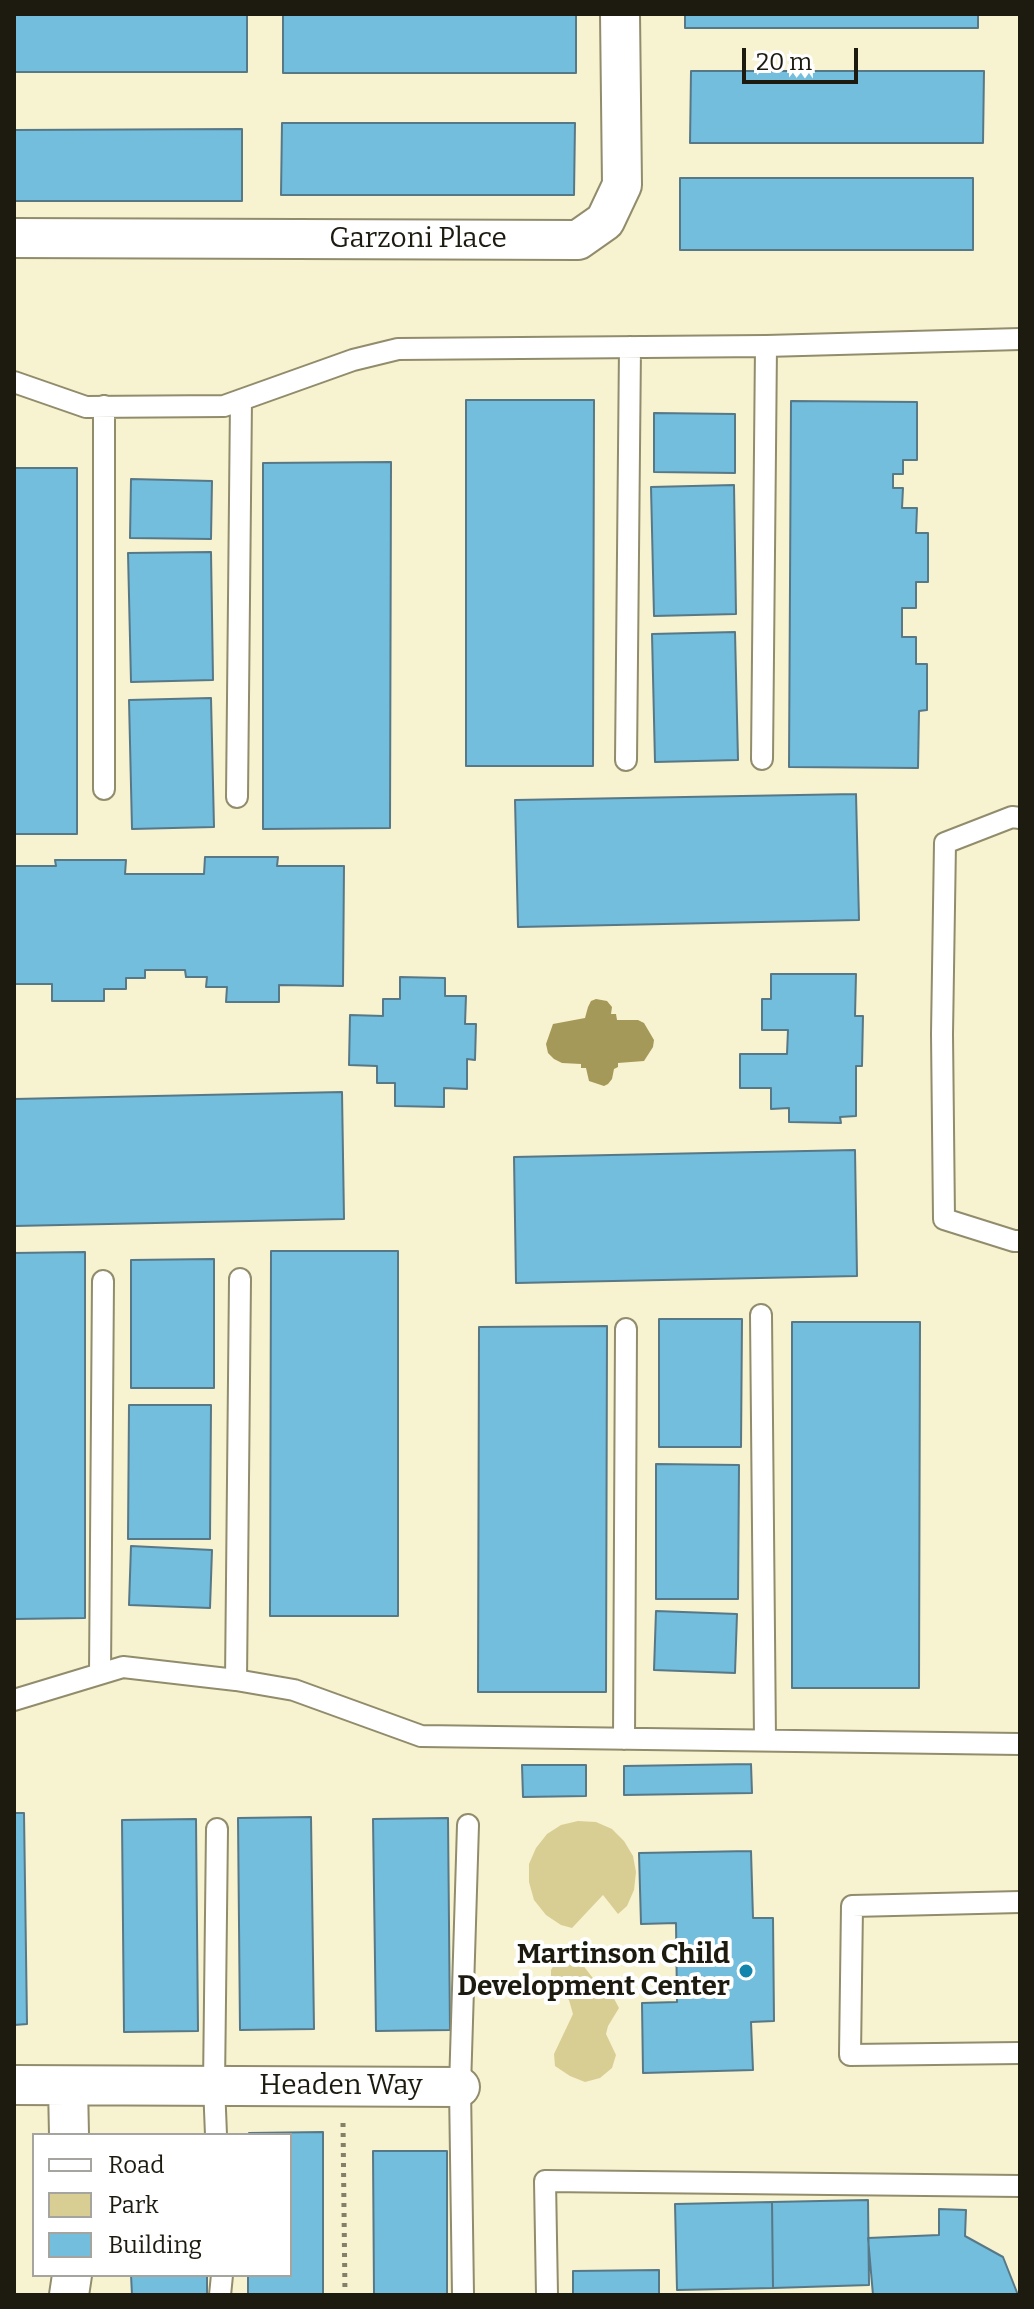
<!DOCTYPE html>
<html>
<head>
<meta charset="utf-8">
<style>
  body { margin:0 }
  #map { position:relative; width:1034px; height:2309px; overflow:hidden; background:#f7f2d0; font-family:Bitter,serif }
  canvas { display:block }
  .frame { position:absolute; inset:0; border:16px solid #1d1b0f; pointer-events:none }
  .legend { position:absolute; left:32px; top:2133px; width:260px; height:144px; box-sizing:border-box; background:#fff; border:2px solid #a5a49f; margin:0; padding:10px 14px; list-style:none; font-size:24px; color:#1d1b0f }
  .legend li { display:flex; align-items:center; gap:16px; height:40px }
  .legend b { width:40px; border:2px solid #a5a49f }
  .scale { position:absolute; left:742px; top:48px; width:116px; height:36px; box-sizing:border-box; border:4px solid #1d1b0f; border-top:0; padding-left:10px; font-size:24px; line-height:28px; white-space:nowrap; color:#1d1b0f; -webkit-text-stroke:6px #fff; paint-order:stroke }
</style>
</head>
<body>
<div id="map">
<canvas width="1034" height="2309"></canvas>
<div class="frame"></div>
<ul class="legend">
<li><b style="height:10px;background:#fff"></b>Road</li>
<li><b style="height:22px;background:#d8ce93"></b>Park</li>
<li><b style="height:22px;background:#73bddd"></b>Building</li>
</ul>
<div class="scale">20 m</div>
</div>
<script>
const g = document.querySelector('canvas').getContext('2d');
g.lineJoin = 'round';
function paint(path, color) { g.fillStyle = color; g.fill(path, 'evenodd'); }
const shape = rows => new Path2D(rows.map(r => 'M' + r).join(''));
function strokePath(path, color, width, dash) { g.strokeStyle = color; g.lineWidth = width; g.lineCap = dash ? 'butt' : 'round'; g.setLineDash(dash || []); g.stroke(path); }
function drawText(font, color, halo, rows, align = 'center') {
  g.font = font + ' Bitter,serif'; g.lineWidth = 8; g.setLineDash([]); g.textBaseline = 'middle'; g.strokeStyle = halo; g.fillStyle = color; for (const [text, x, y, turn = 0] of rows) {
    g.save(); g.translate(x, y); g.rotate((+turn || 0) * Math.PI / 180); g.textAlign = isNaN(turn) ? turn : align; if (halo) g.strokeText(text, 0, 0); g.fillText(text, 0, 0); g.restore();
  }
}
paint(shape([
  [578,1821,596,1822,612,1829,624,1841,633,1856,636,1872,634,1890,627,1906,618,1914,603,1895,572,1928,561,1925,546,1915,534,1900,529,1882,529,1864,536,1848,547,1834,561,1825],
  [568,1957,582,1964,599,1986,611,1993,619,2008,608,2026,606,2034,616,2055,612,2068,600,2078,585,2082,570,2076,555,2066,554,2054,573,2014,569,2000,551,1986,551,1970,556,1961]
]), '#d8ce93');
paint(shape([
  [596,999,607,1001,612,1007,611,1014,616,1014,617,1020,638,1020,644,1023,654,1040,653,1047,644,1061,618,1063,618,1067,614,1069,612,1079,608,1084,604,1086,589,1081,586,1068,581,1068,581,1064,562,1063,554,1059,548,1053,546,1044,553,1024,585,1018,588,1007,591,1001]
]), '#a49958');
const building = shape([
  [14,14,247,14,247,72,14,72,14,14],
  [283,14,576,14,576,73,283,73,283,14],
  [685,14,978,14,978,28,685,28,685,14],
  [691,71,984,71,983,143,690,143,691,71],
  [282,123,575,123,574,195,281,195,282,123],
  [242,129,242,201,14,201,14,130,242,129],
  [680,178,973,178,973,250,680,250,680,178],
  [466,400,594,400,593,766,466,766,466,400],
  [791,401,917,402,917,460,903,460,903,474,893,474,893,488,903,488,902,508,917,508,916,533,928,533,928,582,916,582,916,608,902,608,902,637,916,637,916,664,927,664,927,710,919,711,918,768,789,767,791,401],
  [654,413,735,414,735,473,654,472,654,413],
  [391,462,390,828,263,829,263,463,391,462],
  [14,468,77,468,77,834,14,834,14,468],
  [131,479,212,481,211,539,130,538,131,479],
  [734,485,736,614,654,616,651,487,734,485],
  [211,552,213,680,131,682,128,553,211,552],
  [735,632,738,760,655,762,652,634,735,632],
  [211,698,214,827,132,829,129,700,211,698],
  [856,794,859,920,518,927,515,800,856,794],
  [205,857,278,857,277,866,344,866,343,986,279,985,279,1002,226,1002,227,987,206,987,207,977,186,977,185,970,145,970,145,978,126,978,126,989,104,989,104,1001,52,1001,52,984,14,984,14,866,56,866,55,860,126,860,125,874,204,874,205,857],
  [771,974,856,974,855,1016,863,1016,862,1066,856,1066,856,1116,840,1117,841,1123,789,1122,789,1108,771,1109,771,1088,740,1088,740,1054,787,1054,788,1030,762,1030,762,999,771,999,771,974],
  [400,977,445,978,445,996,466,996,465,1024,476,1024,475,1060,467,1059,467,1089,444,1088,444,1107,395,1106,395,1083,377,1083,377,1066,349,1065,350,1015,383,1016,383,999,400,999,400,977],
  [342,1092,344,1219,14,1226,14,1099,342,1092],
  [855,1150,857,1276,516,1283,514,1157,855,1150],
  [271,1251,398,1251,398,1616,270,1616,271,1251],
  [85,1252,85,1618,14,1619,14,1253,85,1252],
  [214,1259,214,1388,131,1388,131,1260,214,1259],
  [659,1319,742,1319,741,1447,659,1447,659,1319],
  [792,1322,920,1322,919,1688,792,1688,792,1322],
  [607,1326,606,1692,478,1692,479,1327,607,1326],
  [129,1405,211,1405,210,1539,128,1539,129,1405],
  [656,1464,739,1465,738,1599,656,1599,656,1464],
  [131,1546,212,1550,210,1608,129,1605,131,1546],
  [656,1611,737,1614,735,1673,654,1670,656,1611],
  [751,1764,752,1793,624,1795,624,1766,751,1764],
  [522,1765,586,1765,586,1796,523,1797,522,1765],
  [14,1813,24,1813,27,2024,14,2025,14,1813],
  [311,1817,314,2029,240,2030,238,1818,311,1817],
  [448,1818,450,2030,376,2031,373,1819,448,1818],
  [196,1819,198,2031,124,2032,122,1820,196,1819],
  [751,1851,753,1918,773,1918,774,2021,751,2022,753,2070,643,2073,642,2003,677,2002,676,1923,641,1924,639,1853,751,1851],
  [323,2132,323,2295,248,2295,248,2275,290,2275,290,2135,249,2135,249,2133,323,2132],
  [373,2151,447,2151,447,2295,374,2295,373,2151],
  [868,2200,869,2285,773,2288,772,2202,868,2200],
  [772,2202,773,2288,677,2290,675,2204,772,2202],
  [939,2209,966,2210,965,2236,1003,2257,1018,2295,873,2295,868,2238,939,2235,939,2209],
  [659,2270,659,2295,573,2295,573,2271,659,2270],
  [131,2275,207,2275,207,2295,132,2295,131,2275]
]);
paint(building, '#73bddd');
strokePath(building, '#577887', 2);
const service = shape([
  [14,382,86,407,224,406,353,360,398,349,766,346,1020,339],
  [104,406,104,789],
  [762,759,766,346],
  [626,760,630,347],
  [237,797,241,400],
  [1020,818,1012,817,945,843,942,1034,944,1219,1014,1241,1020,1241],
  [761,1315,765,1740],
  [100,1674,103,1281],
  [236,1680,240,1279],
  [14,1700,123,1667,236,1680,294,1690,421,1736,1020,1744],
  [624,1739,626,1329],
  [1020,1902,852,1906,850,2055,1020,2053],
  [216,2135,214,2085,217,1829],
  [220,2295,222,2275],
  [463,2295,460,2087,468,1825],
  [547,2295,545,2181,1020,2186]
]);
const minor = shape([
  [14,238,578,240,605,221,622,185,620,14],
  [14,2085,460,2087],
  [68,2086,69,2135],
  [69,2295,72,2275]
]);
strokePath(service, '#918c6c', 24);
strokePath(minor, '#918c6c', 42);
strokePath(shape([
  [343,2123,345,2295]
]), '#838069', 5, [4, 6]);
strokePath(service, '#fff', 20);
strokePath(minor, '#fff', 38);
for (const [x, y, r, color] of [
  [746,1971,8,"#1185ab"]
]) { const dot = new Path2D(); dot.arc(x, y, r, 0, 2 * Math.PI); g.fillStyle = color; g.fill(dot); strokePath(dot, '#fff', 3); }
drawText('28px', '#1d1b0f', '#fff', [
  ["Garzoni Place",418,239],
  ["Headen Way",341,2086]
]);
drawText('bold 28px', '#1d1b0f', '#fff', [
  ["Martinson Child",730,1955],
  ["Development Center",730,1987]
], 'right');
</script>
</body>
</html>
